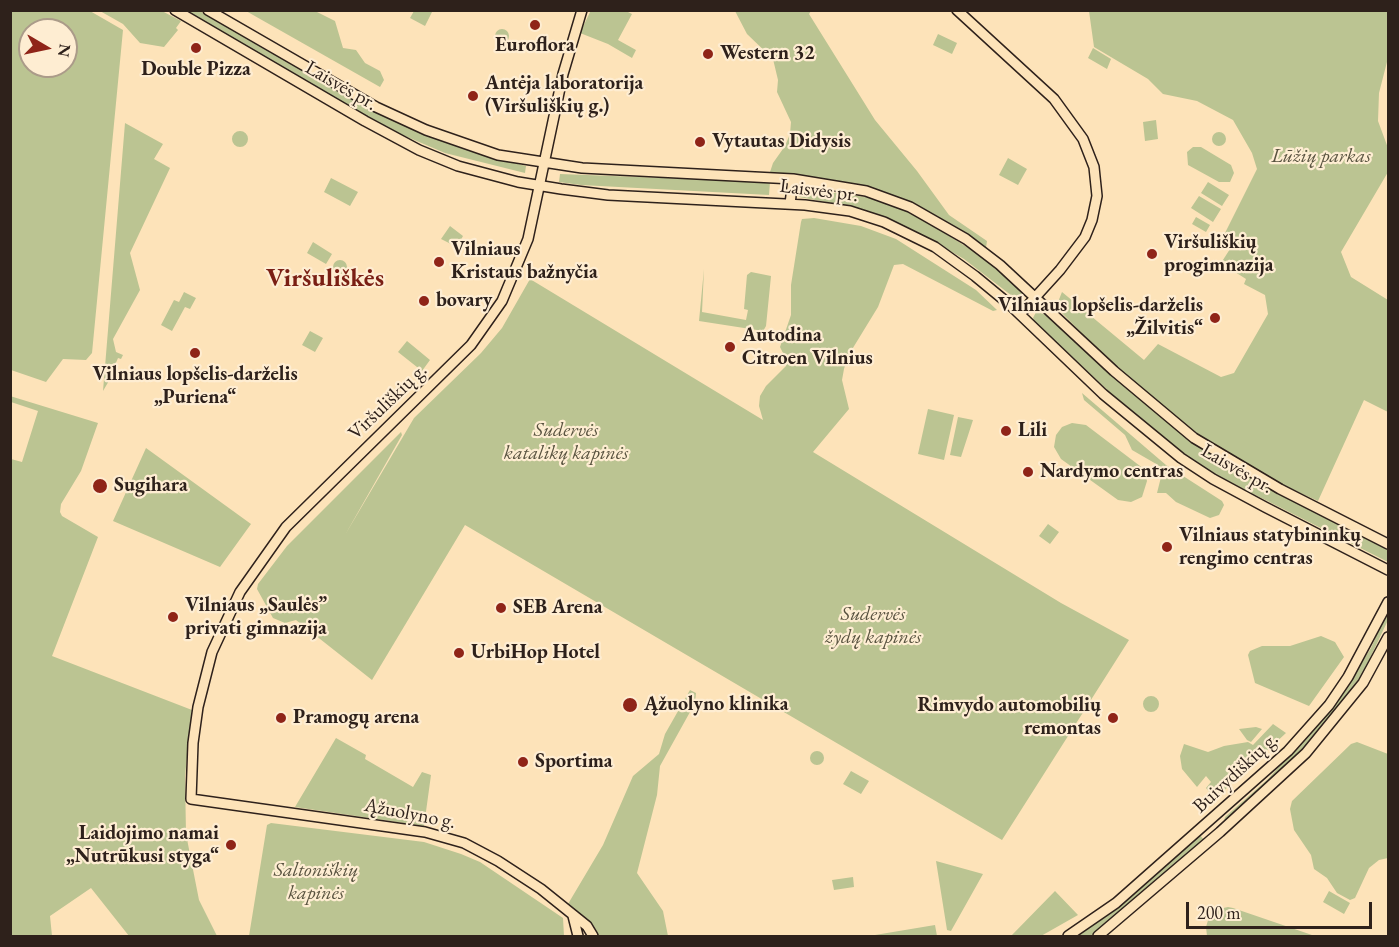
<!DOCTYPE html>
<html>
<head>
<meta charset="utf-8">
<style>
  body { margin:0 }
  #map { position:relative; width:1399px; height:947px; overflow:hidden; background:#fde3b9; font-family:"EB Garamond",serif }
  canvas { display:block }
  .frame { position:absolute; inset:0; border:12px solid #2e211b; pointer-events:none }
  .north { position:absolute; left:18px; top:18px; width:60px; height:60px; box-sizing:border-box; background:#feedd2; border:2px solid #ab9b89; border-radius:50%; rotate:99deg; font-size:16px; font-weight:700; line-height:24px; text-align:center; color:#2e211b }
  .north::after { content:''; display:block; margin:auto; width:21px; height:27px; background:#8f2418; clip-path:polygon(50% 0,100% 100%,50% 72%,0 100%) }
  .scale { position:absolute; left:1186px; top:902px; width:186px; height:27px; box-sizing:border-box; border:3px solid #2e211b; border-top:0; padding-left:8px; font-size:18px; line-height:21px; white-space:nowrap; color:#2e211b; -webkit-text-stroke:4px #feedd2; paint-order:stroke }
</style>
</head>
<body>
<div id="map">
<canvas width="1399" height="947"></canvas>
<div class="frame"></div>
<div class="north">N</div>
<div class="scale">200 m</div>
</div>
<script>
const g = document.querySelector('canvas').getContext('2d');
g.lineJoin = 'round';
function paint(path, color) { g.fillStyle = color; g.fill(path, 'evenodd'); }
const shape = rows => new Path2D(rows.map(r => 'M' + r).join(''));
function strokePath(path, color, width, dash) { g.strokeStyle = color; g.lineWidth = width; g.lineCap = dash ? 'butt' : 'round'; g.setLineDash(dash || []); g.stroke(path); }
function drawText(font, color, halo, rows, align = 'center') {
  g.font = font + ' "EB Garamond",serif'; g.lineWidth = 4.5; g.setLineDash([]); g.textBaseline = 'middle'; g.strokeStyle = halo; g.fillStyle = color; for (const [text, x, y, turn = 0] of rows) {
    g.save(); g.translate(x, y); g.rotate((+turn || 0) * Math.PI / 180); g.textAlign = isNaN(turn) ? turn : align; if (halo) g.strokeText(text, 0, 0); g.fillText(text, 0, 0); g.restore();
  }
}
paint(shape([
  [11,10,90,11,123,30,92,353,86,360,63,359,46,382,11,370],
  [30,30,66,30,66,66,30,66],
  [591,10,626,11,632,14,618,40,636,50,632,58,608,44,580,33],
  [100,11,162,11,181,21,176,28,178,30,164,47,140,43,123,24],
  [188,11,200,11,358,101,407,126,479,154,526,166,525,173,445,153,379,125,188,13],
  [246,11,315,11,335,21,343,48,356,50,365,63,380,71,384,80,380,87],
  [414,11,432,12,425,26,410,18],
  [735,11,811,11,809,14,875,120,917,171,949,215,987,241,986,248,937,216,881,191,839,182,769,175,773,163,785,146,790,134,791,122,777,92,778,80,773,59,747,34],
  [1089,11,1388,11,1388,58,1379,93,1378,121,1388,148,1388,172,1341,252,1351,277,1388,300,1388,412,1364,400,1318,501,1272,480,1202,439,1111,363,1056,307,1062,292,1144,360,1158,344,1221,377,1234,373,1268,314,1265,295,1244,284,1246,279,1221,263,1230,249,1222,239,1257,169,1252,153,1233,120,1197,101,1163,94,1148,79,1094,47],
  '495 36a7 7 0 1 1 14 0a7 7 0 1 1-14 0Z',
  [938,34,957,43,952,54,933,45],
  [1093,48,1111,59,1107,69,1088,58],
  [1156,120,1158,139,1145,141,1143,122],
  [125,123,163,144,154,159,170,168,130,253,140,290,113,339,116,352,123,355,121,359,118,358,115,365,117,367,103,391],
  '232 139a8 8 0 1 1 16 0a8 8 0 1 1-16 0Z',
  '1212 139a7 7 0 1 1 14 0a7 7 0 1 1-14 0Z',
  [1201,147,1231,165,1234,173,1230,182,1219,182,1188,165,1187,152,1193,147],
  [1008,158,1027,169,1018,185,999,175],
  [560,174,770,182,769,195,581,185,559,182],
  [331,178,358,192,350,206,324,192],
  [1208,182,1229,195,1222,206,1201,193],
  [801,188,872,198,913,213,984,258,1023,291,1023,297,1016,299,964,259,924,236,853,207,799,197,797,191],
  [1199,196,1221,209,1213,222,1191,208],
  [1196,217,1210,225,1206,232,1192,224],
  [814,218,861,226,896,239,976,290,997,310,993,311,903,264,894,265,878,307,848,356,844,369,842,380,849,409,813,452,1061,603,1129,640,1002,840,465,525,372,680,296,620,285,623,273,618,257,589,258,584,287,546,401,432,402,435,345,535,414,418,481,353,502,328,530,279,763,420,759,406,760,396,766,386,786,366,787,361,780,347,791,315,791,285,801,222,802,219],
  [450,226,463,236,457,247,441,239],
  [313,242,332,254,326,264,307,253],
  '333 267a7 7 0 1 1 14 0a7 7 0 1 1-14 0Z',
  [704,269,702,312,746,320,748,310,744,309,747,275,751,272,771,276,766,326,762,333,756,334,757,330,699,321],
  [184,292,196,298,190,309,185,307,172,331,161,325,174,300,179,302],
  [1036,312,1044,314,1186,437,1266,487,1388,548,1388,562,1208,471,1148,427,1118,400,1034,321,1033,318],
  [310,331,323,338,315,352,302,345],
  [407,341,430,360,422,371,398,352],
  [1082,393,1166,465,1222,501,1224,505,1219,515,1210,518,1176,502,1166,493,1157,493,1162,473,1158,465,1132,450,1125,435,1084,400],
  [10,396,98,423,81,471,61,504,60,512,62,516,98,537,52,656,192,710,185,776,186,834,199,900,217,936,129,936,91,888,50,916,52,936,11,936,11,459,22,462,38,411,11,402],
  [928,409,954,415,944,460,918,454],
  [958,417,973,420,961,457,950,455],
  [1072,423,1086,425,1144,469,1147,481,1142,497,1131,502,1118,500,1061,459,1054,447,1056,435,1062,427],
  [146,448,251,524,220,567,113,521],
  [1048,524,1059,532,1050,544,1039,536],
  [1388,610,1388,620,1363,673,1317,735,1294,759,1224,821,1225,817,1268,779,1335,703,1371,648],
  [1321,636,1335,642,1344,657,1309,706,1255,683,1248,655,1250,651,1262,646,1290,646],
  [690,690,696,693,695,703,660,766,657,795,637,873,663,911,668,936,596,936,586,919,568,904,603,845,633,776,659,754,665,734],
  '1143 704a8 8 0 1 1 16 0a8 8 0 1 1-16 0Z',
  [1273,724,1286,733,1215,799,1206,788,1211,782,1206,776,1197,787,1182,769,1180,756,1184,744,1208,752,1224,746,1248,742,1253,745],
  [1256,727,1262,729,1251,742,1247,740,1239,729],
  [336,738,366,755,365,759,413,787,422,772,431,775,424,826,295,807],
  [1357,742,1388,754,1388,858,1379,860,1369,868,1355,898,1350,900,1337,893,1327,878,1314,869,1311,855,1294,830,1290,809,1292,801,1351,744],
  '810 758a7 7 0 1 1 14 0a7 7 0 1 1-14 0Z',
  [851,771,869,781,861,794,843,784],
  [271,823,424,842,461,854,480,862,563,918,564,936,249,936,267,825],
  [1200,835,1204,840,1100,930,1090,936,1077,936,1128,898],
  [936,861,983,874,951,931,947,930],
  [853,877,854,887,834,890,832,880],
  [1055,891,1078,915,1041,936,1011,936],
  [1329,891,1350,903,1344,914,1323,902],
  [1228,907,1233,908,1312,935,1207,936,1206,927,1209,917,1219,909],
  [935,925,937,936,869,936]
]), '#bbc492');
const major = shape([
  [175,10,365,121,419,150,458,166,518,182,561,189,608,195,805,205,850,211,884,222,935,247,975,276,1009,304,1103,394,1181,458,1213,479,1265,507,1388,570],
  [208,10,376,107,426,130,498,155,582,168,793,179,866,191,910,207,966,239,1000,265,1114,371,1194,438,1280,489,1388,544],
  [582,10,563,74,528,239,502,301,471,345,286,527,240,592,212,652,198,707,193,743,191,799,425,832,464,843,498,861,541,889,587,926,593,936],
  [957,10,1054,99,1083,139,1094,167,1097,196,1092,220,1085,237,1060,270,1020,314],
  [790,204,793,179],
  [573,916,578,936],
  [1068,936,1116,903,1288,751,1329,705,1348,677,1388,602],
  [1098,936,1220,832,1306,753,1363,683,1388,637]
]);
strokePath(major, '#2e211b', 12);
strokePath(major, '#fde3b9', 9);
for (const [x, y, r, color] of [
  [535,25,6,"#8f2418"],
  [196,48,6,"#8f2418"],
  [708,54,6,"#8f2418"],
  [473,96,6,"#8f2418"],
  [700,142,6,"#8f2418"],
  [1152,254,6,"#8f2418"],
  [439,262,6,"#8f2418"],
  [424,301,6,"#8f2418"],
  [1215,318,6,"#8f2418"],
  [730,347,6,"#8f2418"],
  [195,353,6,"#8f2418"],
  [1006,431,6,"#8f2418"],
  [1028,472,6,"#8f2418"],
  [100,486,8,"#8f2418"],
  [1167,547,6,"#8f2418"],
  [501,608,6,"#8f2418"],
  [173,617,6,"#8f2418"],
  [459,653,6,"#8f2418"],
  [630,705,8,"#8f2418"],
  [281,718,6,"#8f2418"],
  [1113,718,6,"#8f2418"],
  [523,762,6,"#8f2418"],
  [231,845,6,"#8f2418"]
]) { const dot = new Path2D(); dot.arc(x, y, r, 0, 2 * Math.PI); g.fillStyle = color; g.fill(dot); strokePath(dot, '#feedd2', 2); }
drawText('bold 20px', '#2e211b', '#feedd2', [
  ["Euroflora",535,46,"center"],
  ["Western 32",720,54],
  ["Double Pizza",196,70,"center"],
  ["Antėja laboratorija",485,84],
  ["(Viršuliškių g.)",485,107],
  ["Vytautas Didysis",712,142],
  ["Viršuliškių",1164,243],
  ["progimnazija",1164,266],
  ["Vilniaus",451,250],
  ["Kristaus bažnyčia",451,273],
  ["bovary",436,301],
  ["Vilniaus lopšelis-darželis",1203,306,"right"],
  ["„Žilvitis“",1203,329,"right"],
  ["Autodina",742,336],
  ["Citroen Vilnius",742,359],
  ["Vilniaus lopšelis-darželis",195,375,"center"],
  ["„Puriena“",195,398,"center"],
  ["Lili",1018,431],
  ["Nardymo centras",1040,472],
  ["Sugihara",114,486],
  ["Vilniaus statybininkų",1179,536],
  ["rengimo centras",1179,559],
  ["Vilniaus „Saulės”",185,606],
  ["privati gimnazija",185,629],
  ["SEB Arena",513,608],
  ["UrbiHop Hotel",471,653],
  ["Ąžuolyno klinika",644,705],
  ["Rimvydo automobilių",1101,706,"right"],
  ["remontas",1101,729,"right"],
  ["Pramogų arena",293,718],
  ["Sportima",535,762],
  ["Laidojimo namai",219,834,"right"],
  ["„Nutrūkusi styga“",219,857,"right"]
], 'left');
drawText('20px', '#2e211b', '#feedd2', [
  ["Laisvės pr.",341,86,30],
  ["Laisvės pr.",819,191,7],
  ["Viršuliškių g.",388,402,-44],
  ["Laisvės pr.",1237,469,30],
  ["Buivydiškių g.",1236,773,-43],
  ["Ąžuolyno g.",410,814,11]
]);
drawText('italic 20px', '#58523f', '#feedd2', [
  ["Lūžių parkas",1321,157],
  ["Sudervės",566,431],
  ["katalikų kapinės",566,454],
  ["Sudervės",873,615],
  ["žydų kapinės",873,638],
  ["Saltoniškių",316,871],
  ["kapinės",316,894]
]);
drawText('bold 26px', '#7a1f14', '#feedd2', [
  ["Viršuliškės",325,279]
]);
</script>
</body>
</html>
